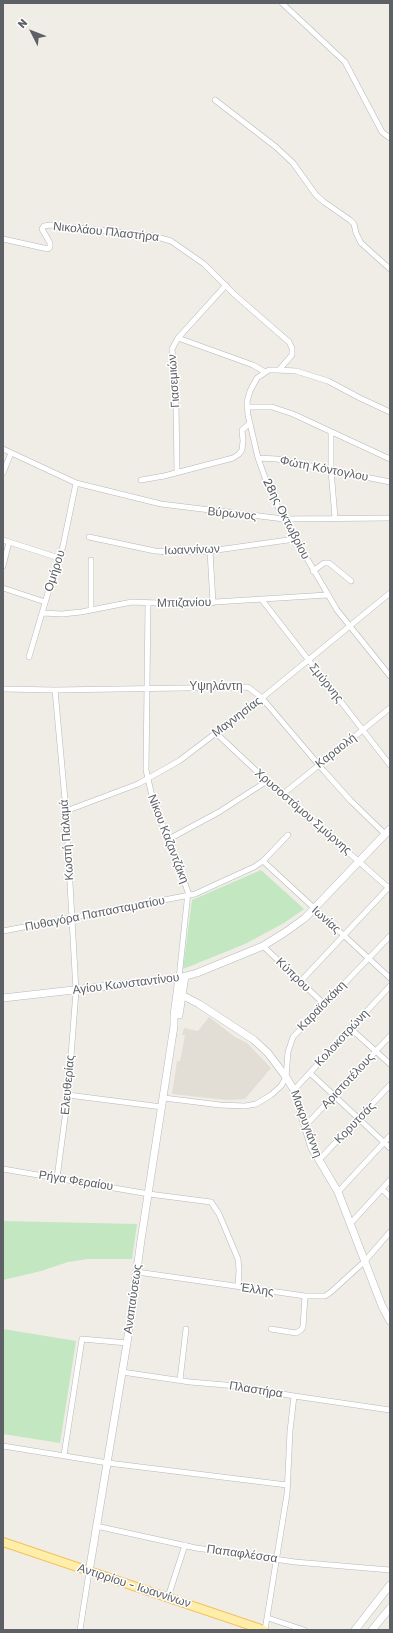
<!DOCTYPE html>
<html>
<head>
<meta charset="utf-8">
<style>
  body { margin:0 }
  #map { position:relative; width:393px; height:1633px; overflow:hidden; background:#efede5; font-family:Rubik,sans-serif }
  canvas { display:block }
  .frame { position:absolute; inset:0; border:4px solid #5d6166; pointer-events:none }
  .north { position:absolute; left:12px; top:12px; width:40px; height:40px; -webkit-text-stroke:3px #fff; paint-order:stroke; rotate:312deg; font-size:11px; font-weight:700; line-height:16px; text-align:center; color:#5d6166 }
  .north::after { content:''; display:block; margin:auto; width:14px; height:18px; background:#5d6166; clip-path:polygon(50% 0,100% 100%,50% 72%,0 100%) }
</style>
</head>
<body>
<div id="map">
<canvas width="393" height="1633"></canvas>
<div class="frame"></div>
<div class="north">N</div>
</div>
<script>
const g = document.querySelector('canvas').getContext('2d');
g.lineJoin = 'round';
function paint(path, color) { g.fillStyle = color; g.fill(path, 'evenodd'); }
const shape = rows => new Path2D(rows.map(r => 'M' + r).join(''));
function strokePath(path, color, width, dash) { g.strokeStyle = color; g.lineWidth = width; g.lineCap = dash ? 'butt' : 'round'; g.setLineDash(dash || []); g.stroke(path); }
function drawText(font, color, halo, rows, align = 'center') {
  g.font = font + ' Rubik,sans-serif'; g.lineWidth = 3; g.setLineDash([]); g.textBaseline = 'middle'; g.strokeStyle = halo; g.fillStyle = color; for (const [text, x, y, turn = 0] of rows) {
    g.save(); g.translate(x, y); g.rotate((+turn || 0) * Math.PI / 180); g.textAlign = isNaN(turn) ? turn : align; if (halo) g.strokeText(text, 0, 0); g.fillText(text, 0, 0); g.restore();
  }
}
paint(shape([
  [209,1017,235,1037,247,1043,271,1068,245,1099,228,1100,172,1094,177,1061,180,1061,185,1035,182,1035,184,1028,198,1031]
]), '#e2ded6');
paint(shape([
  [261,870,304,909,284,923,245,944,183,969,192,900],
  [3,1221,137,1224,132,1259,88,1259,68,1262,41,1271,3,1280],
  [3,1329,76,1341,60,1443,3,1434]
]), '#c3e7c1');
const street = shape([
  [282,3,345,62,382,132,390,138],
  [215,100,276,147,293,163,316,195,324,202,350,220,354,224,356,233,361,243,390,269],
  [3,239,48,249,50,247,50,243,42,229,44,226,50,225,154,236,171,241,204,264,235,295,289,342,292,348,292,355,279,370],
  [178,338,253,365,265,372],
  [247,407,272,407,293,414,390,459],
  [390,412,360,398,328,381,296,371,279,370,269,370,257,378,250,391,247,402,248,415,258,458,268,486,284,519,337,610,390,676],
  [331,432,331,470,335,518],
  [3,449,76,483,161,504,284,519,390,518],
  [258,458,277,459,390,482],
  [177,472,176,403,172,349,178,338,226,285],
  [3,473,11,453],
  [141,480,164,476,233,458,239,454,242,450,243,441,242,430,250,423],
  [89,537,155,551,173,552,210,551,295,539],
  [3,540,59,558],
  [210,551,213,603],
  [3,566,9,542],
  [313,571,324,563,329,563,351,581],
  [3,588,45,602],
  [262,600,390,765],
  [148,603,146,770,155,809,169,839,188,892,179,978],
  [91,610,91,560],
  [42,613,62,614,81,612,132,602,183,604,327,595],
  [29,657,50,586,63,546,76,483],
  [3,689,55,690,248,687,262,698,324,771,351,801,385,834],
  [55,690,66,811,76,991,68,1095,57,1178],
  [216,733,267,781,390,889],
  [283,794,390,708],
  [66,811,138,784,179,761,262,698,390,593],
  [169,839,219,812,267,781],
  [263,861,390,978],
  [3,931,195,894,254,867,263,861,288,835],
  [263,946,324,1004],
  [300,982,390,886],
  [350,1028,390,1064],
  [310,1073,390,1148],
  [294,1090,390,986],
  [68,1095,162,1107],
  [164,1098,220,1105,245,1106,256,1104,271,1095,281,1086,286,1077,288,1052,293,1037,390,936],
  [306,1125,390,1036],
  [319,1160,390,1085],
  [3,1169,149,1194,211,1202,219,1214,238,1259,239,1270,238,1287],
  [382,1189,390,1197],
  [338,1192,390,1136],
  [351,1223,390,1180],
  [137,1272,305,1296,325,1296,331,1292,365,1261,390,1232],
  [271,1329,296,1333,301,1330,303,1327,305,1296],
  [122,1372,190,1382,237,1386,294,1396,390,1410],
  [180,1380,186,1329],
  [3,1446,108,1463,287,1485],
  [64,1455,82,1339,127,1343],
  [96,1526,196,1548,295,1562,390,1570],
  [168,1597,185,1545],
  [268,1618,304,1630],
  [80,1630,89,1572],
  [265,1630,287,1494,290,1431,294,1396]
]);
const secondary = shape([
  [178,993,199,1004,254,1040,268,1053,286,1077,294,1090,312,1148,338,1192,382,1306,390,1321],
  [3,998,179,978,197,973,263,946,284,933,305,918,390,829],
  [179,1015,185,976],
  [89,1572,127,1343,141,1240,174,1026,174,1015,179,978],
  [355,1630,390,1585],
  [372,1630,390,1608]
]);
const primary = shape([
  [3,1542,264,1630]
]);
strokePath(street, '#b5b8bc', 6);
strokePath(secondary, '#b6babf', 8);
strokePath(primary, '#f3c15b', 10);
strokePath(street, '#fff', 5);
strokePath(secondary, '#fff', 7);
strokePath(primary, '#fea', 8);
drawText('12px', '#5d6166', '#fff', [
  ["Νικολάου Πλαστήρα",106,232,6],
  ["Γιασεμιών",174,381,-94],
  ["Φώτη Κόντογλου",324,469,11],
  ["Βύρωνος",232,514,6],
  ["28ης Οκτωβρίου",286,519,63],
  ["Ιωαννίνων",192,550,-2],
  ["Ομήρου",55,571,-72],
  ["Μπιζανίου",184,603,-1],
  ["Σμύρνης",326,683,51],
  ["Υψηλάντη",216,687],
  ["Μαγνησίας",237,717,-37],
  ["Καραολή",336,751,-38],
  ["Χρυσοστόμου Σμύρνης",303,812,41],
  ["Νίκου Καζαντζάκη",168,839,69],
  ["Κωστή Παλαμά",67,840,-94],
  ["Πυθαγόρα Παπασταματίου",95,914,-11],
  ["Ιωνίας",326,920,42],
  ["Κύπρου",293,975,44],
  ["Αγίου Κωνσταντίνου",126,984,-7],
  ["Καραϊσκάκη",322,1006,-46],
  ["Κολοκοτρώνη",342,1038,-47],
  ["Αριστοτέλους",348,1081,-47],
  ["Ελευθερίας",68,1085,-85],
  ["Κορυτσάς",355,1123,-46],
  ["Μακρυγιάννη",306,1124,70],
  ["Ρήγα Φεραίου",76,1181,9],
  ["Έλλης",257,1290,8],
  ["Αναπαύσεως",133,1299,-82],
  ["Πλαστήρα",256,1390,9],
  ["Παπαφλέσσα",242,1554,8],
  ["Αντιρρίου - Ιωαννίνων",134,1586,18]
]);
</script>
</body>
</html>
